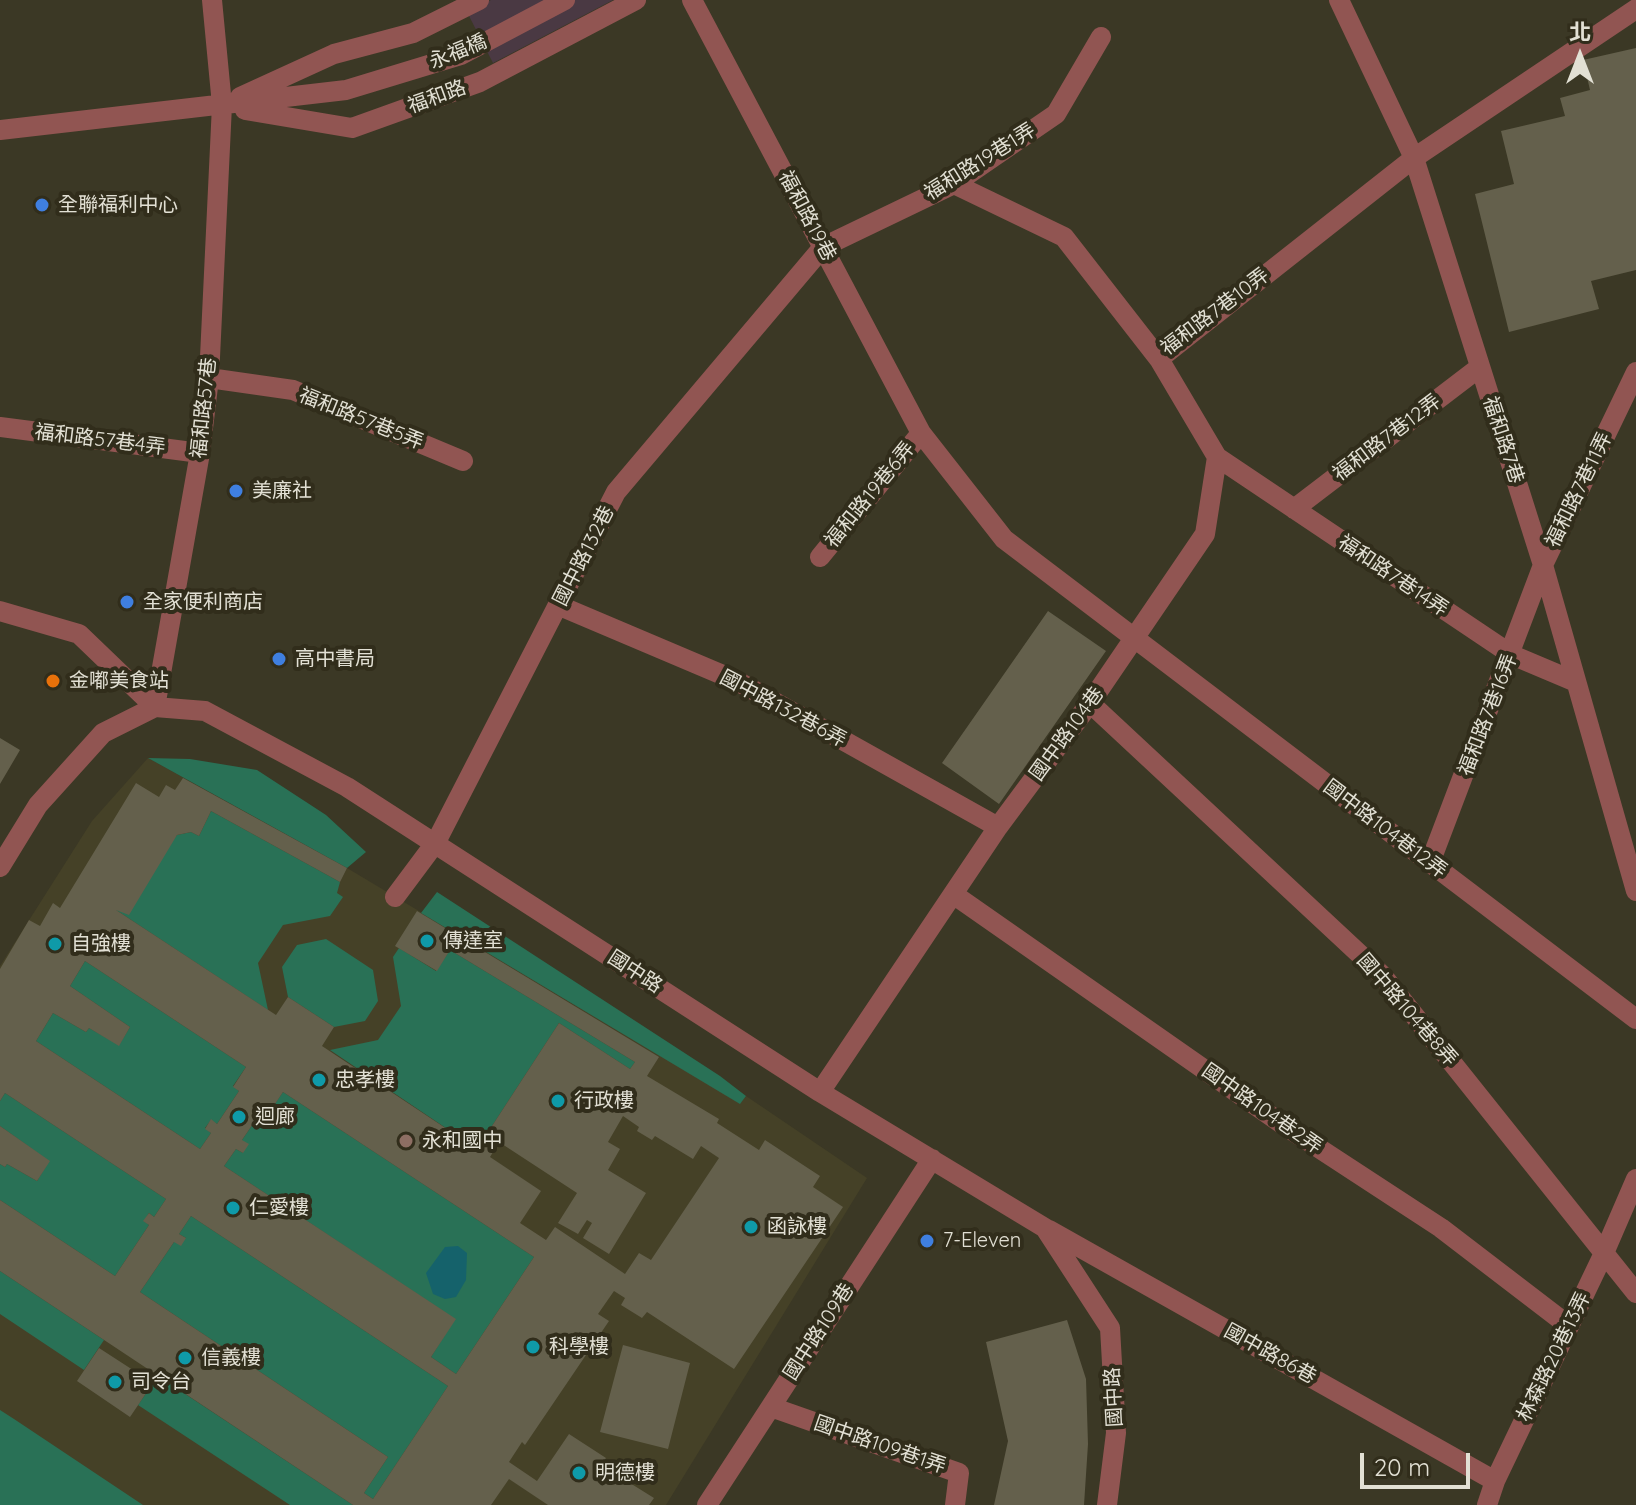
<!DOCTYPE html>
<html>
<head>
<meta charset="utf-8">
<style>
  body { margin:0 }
  #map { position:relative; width:1636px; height:1505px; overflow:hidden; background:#3b3825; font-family:Quicksand,"Noto Sans TC",sans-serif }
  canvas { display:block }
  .north { position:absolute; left:1540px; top:16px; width:80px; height:80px; -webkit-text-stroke:6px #312d1b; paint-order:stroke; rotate:0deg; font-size:22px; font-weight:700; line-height:32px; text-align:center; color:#e2e0d4 }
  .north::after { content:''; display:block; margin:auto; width:28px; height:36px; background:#e2e0d4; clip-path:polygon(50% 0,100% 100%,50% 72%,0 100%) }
  .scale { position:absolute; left:1360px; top:1453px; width:110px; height:36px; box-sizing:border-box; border:4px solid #e2e0d4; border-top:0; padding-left:10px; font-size:24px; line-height:28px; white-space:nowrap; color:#e2e0d4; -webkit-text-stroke:6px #312d1b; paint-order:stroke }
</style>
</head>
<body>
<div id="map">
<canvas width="1636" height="1505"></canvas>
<div class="north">北</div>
<div class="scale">20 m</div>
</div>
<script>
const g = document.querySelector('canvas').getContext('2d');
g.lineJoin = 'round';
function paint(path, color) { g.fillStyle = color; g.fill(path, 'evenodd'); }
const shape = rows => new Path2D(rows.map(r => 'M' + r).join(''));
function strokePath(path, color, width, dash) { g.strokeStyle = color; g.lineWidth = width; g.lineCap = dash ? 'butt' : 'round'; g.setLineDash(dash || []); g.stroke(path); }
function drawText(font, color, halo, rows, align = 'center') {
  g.font = font + ' Quicksand,"Noto Sans TC",sans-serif'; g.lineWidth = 8; g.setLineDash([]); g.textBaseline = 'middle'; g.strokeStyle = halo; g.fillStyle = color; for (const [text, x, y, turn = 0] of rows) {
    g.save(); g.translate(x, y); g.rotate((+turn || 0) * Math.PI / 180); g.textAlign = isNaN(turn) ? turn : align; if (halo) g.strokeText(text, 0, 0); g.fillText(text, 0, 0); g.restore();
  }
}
paint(shape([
  [148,758,347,868,740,1103,746,1096,867,1178,666,1505,0,1505,0,966,92,821]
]), '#454127');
paint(shape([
  [491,0,613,0,493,63,467,12]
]), '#4a3943');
paint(shape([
  [148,758,190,759,257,770,326,815,366,852,347,868],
  [211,811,340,882,337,893,343,897,330,916,283,925,258,963,268,1010,116,910,177,835,191,832,199,836],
  [437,892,720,1076,746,1096,740,1104,421,913],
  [326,939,373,970,378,1001,365,1021,334,1027,288,997,282,967,297,945],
  [399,948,436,971,450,950,635,1062,630,1069,559,1023,477,1149,330,1050,378,1040,401,1006,393,957],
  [85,961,246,1067,233,1086,239,1091,217,1124,211,1120,205,1128,211,1133,200,1149,36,1041,53,1013,86,1032,89,1028,119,1045,130,1027,70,986],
  [283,1092,534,1257,456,1374,431,1357,455,1319,224,1166,236,1149,243,1153,242,1140,259,1115,265,1118],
  [5,1093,166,1199,154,1217,149,1213,144,1221,149,1225,115,1276,0,1200,0,1164,5,1167,7,1164,37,1181,49,1161,0,1126,0,1101],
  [191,1216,448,1386,373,1499,364,1493,388,1457,140,1292,174,1242,186,1238,179,1234],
  [0,1271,104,1340,84,1370,0,1314],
  [158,1376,353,1505,290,1505,138,1405],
  [0,1410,14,1419,143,1505,0,1505]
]), '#297156');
paint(shape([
  [458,1246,467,1253,466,1280,456,1297,445,1299,433,1294,426,1273,445,1247]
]), '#15626b');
paint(shape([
  [1636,48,1636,270,1591,281,1599,309,1509,332,1475,194,1514,184,1501,131,1565,116,1560,98,1590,90,1583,60],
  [1048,611,1106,651,999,804,942,763],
  [0,738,20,750,0,784],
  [183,778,347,868,340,882,211,811,199,836,191,832,177,835,129,915,116,910,276,1015,288,997,334,1027,322,1046,477,1149,559,1023,630,1069,635,1062,450,950,437,971,395,946,417,911,659,1057,647,1076,719,1119,717,1123,759,1150,765,1140,820,1176,813,1187,843,1207,734,1369,647,1312,642,1318,621,1305,625,1298,614,1291,598,1314,609,1321,525,1445,522,1442,509,1462,537,1481,569,1434,606,1458,601,1465,654,1498,649,1505,548,1505,509,1479,491,1505,353,1505,0,1271,0,1200,115,1276,149,1225,143,1221,149,1213,154,1217,166,1199,5,1093,0,1101,0,969,29,920,40,926,53,903,60,908,136,783,159,797,166,785,175,790],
  [85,961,246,1067,233,1087,239,1091,217,1124,211,1119,205,1129,211,1133,200,1149,36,1041,53,1013,86,1032,89,1028,119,1046,130,1027,70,986],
  [283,1092,534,1257,456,1374,431,1357,456,1319,224,1166,236,1149,243,1153,249,1144,242,1140,259,1115,265,1119],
  [623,1116,639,1127,637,1131,652,1140,655,1136,693,1159,701,1146,719,1158,651,1260,639,1253,625,1274,555,1227,546,1240,520,1223,541,1191,490,1157,499,1142,577,1193,558,1223,578,1234,587,1220,592,1223,583,1238,609,1254,646,1193,608,1170,620,1149,608,1142],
  [191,1216,448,1386,373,1499,364,1493,388,1457,140,1292,174,1242,181,1246,186,1238,179,1234],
  [0,1126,50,1161,37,1181,7,1164,5,1167,0,1164],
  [1067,1320,1086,1379,1088,1444,1084,1505,994,1505,1008,1441,986,1342],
  [623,1345,690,1363,668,1449,600,1432],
  [99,1348,153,1383,130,1417,77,1381]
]), '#64604c');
strokePath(shape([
  [692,0,921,433,1004,539,1636,1019],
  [1339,0,1414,158,1543,565,1636,891],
  [240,97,334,54,413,33,479,0],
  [245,110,352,128,480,82,636,0],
  [0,130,346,90,461,55,565,0],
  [1159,359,1414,158,1636,9],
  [209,378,293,390,463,461],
  [0,427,200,453],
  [1217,457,1512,655,1576,682],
  [1294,509,1480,367],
  [820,557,921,433],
  [560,606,737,681,998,827],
  [0,611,79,634,155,707],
  [1090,703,1382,975,1604,1253,1636,1179],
  [155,707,200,453,209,378,222,105,212,0],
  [1430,863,1543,565,1636,372],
  [0,867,38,805,103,733,155,707,205,711,347,787,820,1092,1045,1228,1110,1328,1116,1433,1107,1505],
  [953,894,1288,1128,1441,1228,1569,1326],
  [395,897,436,842,616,492,823,247,954,184,1056,114,1101,37],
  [820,1092,998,827,1090,703,1205,534,1217,457,1159,359,1064,237,954,184],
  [1049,1230,1495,1481],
  [771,1407,959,1473,955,1505],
  [707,1505,932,1159],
  [1487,1505,1495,1481,1604,1253,1636,1293]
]), '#915552', 20);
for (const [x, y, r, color] of [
  [42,205,8,"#3f7fe0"],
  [236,491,8,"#3f7fe0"],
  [127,602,8,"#3f7fe0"],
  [279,659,8,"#3f7fe0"],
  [53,681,8,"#e8710a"],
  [427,941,8,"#0f9aa8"],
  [55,944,8,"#0f9aa8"],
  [319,1080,8,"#0f9aa8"],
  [558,1101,8,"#0f9aa8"],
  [239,1117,8,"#0f9aa8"],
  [406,1141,8,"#8d6e63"],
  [233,1208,8,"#0f9aa8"],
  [751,1227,8,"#0f9aa8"],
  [927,1241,8,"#3f7fe0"],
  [533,1347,8,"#0f9aa8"],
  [185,1358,8,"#0f9aa8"],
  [115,1382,8,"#0f9aa8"],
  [579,1473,8,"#0f9aa8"]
]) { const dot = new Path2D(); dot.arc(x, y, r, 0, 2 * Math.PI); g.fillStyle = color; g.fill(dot); strokePath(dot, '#312d1b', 3); }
drawText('20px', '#e2e0d4', '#312d1b', [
  ["永福橋",458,52,-22],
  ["福和路",437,97,-20],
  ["福和路19巷1弄",980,162,-32],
  ["福和路19巷",807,216,62],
  ["福和路7巷10弄",1215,312,-37],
  ["福和路57巷",204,408,-84],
  ["福和路57巷5弄",361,419,22],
  ["福和路7巷12弄",1387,438,-37],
  ["福和路57巷4弄",100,440,7],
  ["福和路7巷",1503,440,72],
  ["福和路7巷11弄",1579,490,-64],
  ["福和路19巷6弄",870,495,-51],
  ["國中路132巷",584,556,-63],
  ["福和路7巷14弄",1393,576,34],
  ["國中路132巷6弄",783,709,28],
  ["福和路7巷16弄",1488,715,-69],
  ["國中路104巷",1067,734,-54],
  ["國中路104巷12弄",1385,829,37],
  ["國中路",635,972,33],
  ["國中路104巷8弄",1407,1010,49],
  ["國中路104巷2弄",1262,1109,35],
  ["國中路109巷",819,1332,-57],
  ["國中路86巷",1270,1354,29],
  ["林森路20巷13弄",1554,1357,-64],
  ["國中路",1114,1397,-93],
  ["國中路109巷1弄",880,1445,19]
]);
drawText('20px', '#e2e0d4', '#312d1b', [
  ["全聯福利中心",58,205],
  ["美廉社",252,491],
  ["全家便利商店",143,602],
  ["高中書局",295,659],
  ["金嘟美食站",69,681],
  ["傳達室",443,941],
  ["自強樓",71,944],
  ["忠孝樓",335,1080],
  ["行政樓",574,1101],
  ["迴廊",255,1117],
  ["永和國中",422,1141],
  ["仁愛樓",249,1208],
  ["函詠樓",767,1227],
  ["7-Eleven",943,1241],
  ["科學樓",549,1347],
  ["信義樓",201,1358],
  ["司令台",131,1382],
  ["明德樓",595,1473]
], 'left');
</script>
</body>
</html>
